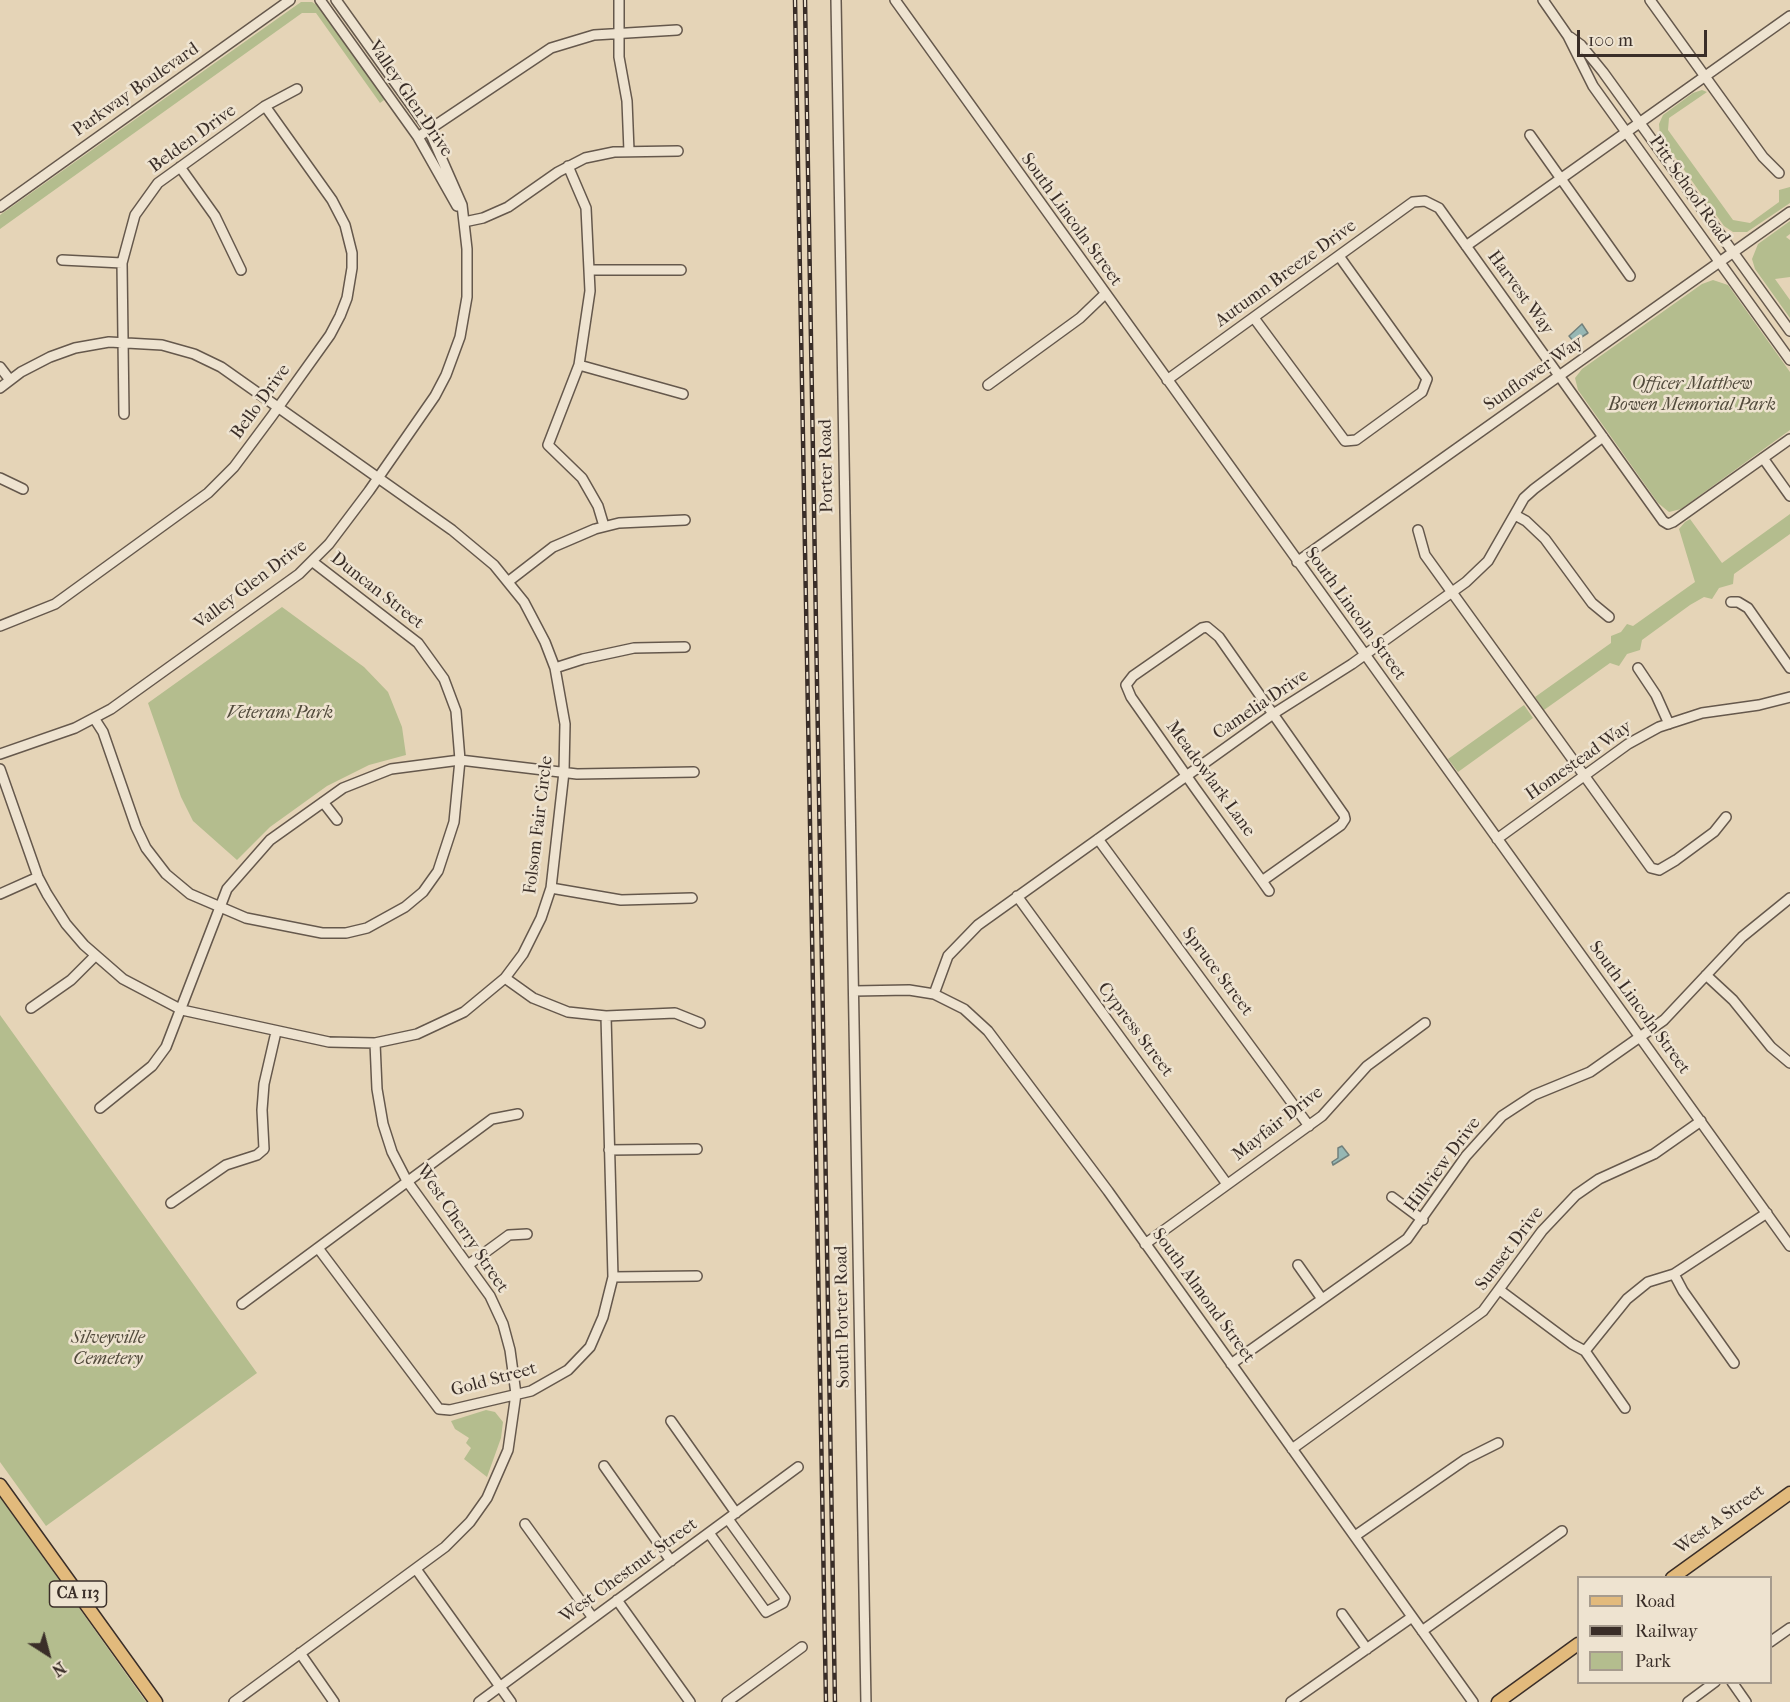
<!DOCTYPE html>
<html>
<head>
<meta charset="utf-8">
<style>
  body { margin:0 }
  #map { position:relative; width:1790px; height:1702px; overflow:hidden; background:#e5d4b7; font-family:"IM FELL French Canon",serif }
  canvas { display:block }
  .legend { position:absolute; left:1577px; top:1576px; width:195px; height:108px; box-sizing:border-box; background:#eee3d0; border:2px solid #a69b8d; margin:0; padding:8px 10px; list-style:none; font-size:18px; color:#3a2e28 }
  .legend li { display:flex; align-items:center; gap:12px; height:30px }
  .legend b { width:30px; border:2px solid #a69b8d }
  .north { position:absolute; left:18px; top:1624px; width:60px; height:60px; -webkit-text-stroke:4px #eee3d0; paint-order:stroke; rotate:144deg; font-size:16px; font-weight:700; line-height:24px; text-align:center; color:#3a2e28 }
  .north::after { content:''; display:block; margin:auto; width:21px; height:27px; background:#3a2e28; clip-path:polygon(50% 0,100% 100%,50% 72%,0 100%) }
  .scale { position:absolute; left:1577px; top:30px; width:130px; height:27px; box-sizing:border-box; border:3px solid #3a2e28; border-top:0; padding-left:8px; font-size:18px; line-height:21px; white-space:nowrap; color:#3a2e28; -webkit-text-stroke:4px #eee3d0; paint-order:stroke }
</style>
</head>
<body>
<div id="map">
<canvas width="1790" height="1702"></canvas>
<ul class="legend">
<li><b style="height:8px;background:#e2ba7c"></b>Road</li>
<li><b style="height:8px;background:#3a2e28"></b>Railway</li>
<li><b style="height:16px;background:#b4bd8e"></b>Park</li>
</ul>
<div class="north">N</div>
<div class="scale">100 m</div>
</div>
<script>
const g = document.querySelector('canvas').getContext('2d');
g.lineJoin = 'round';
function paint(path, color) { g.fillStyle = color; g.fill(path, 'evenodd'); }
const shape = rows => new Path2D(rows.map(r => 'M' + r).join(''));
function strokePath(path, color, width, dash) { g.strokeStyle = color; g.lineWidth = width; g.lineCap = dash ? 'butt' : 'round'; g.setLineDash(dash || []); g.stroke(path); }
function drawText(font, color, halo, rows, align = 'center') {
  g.font = font + ' "IM FELL French Canon",serif'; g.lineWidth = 5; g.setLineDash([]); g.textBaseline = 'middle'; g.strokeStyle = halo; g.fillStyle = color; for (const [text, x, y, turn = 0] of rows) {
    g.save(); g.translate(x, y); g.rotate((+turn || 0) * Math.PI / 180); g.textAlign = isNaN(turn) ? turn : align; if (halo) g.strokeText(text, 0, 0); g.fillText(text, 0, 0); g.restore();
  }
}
paint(shape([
  [301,2,312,2,320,7,382,94,384,100,380,103,316,13,302,13,0,229,0,215],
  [1702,90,1707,92,1669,118,1668,130,1733,220,1750,223,1779,202,1779,190,1790,187,1790,203,1747,232,1733,232,1724,226,1660,136,1659,124,1663,115,1693,93],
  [1790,221,1790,234,1786,237,1790,240,1790,277,1775,279,1790,300,1790,318,1755,269,1752,259,1758,244],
  [1713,280,1728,285,1790,372,1790,430,1681,509,1669,512,1658,503,1578,390,1575,378,1582,369,1702,284],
  [1790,514,1790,534,1734,574,1733,584,1719,588,1712,599,1704,597,1690,605,1642,640,1640,650,1627,654,1619,666,1610,663,1544,710,1535,697,1611,643,1611,636,1621,632,1627,624,1633,626,1695,582,1679,529,1685,522,1690,519,1722,563],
  [282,607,364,667,388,692,402,727,406,755,369,765,327,786,270,827,237,860,193,821,181,797,148,703],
  [1524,705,1533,718,1458,772,1448,759],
  [0,1015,257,1373,46,1526,0,1462],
  [486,1410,495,1412,503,1422,501,1438,487,1477,464,1459,471,1448,466,1443,469,1438,455,1429,451,1421],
  [0,1497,146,1702,0,1702]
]), '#b4bd8e');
const water = shape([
  [1582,324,1588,333,1574,342,1569,336,1582,324],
  [1342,1146,1349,1155,1333,1165,1332,1162,1338,1158,1338,1148,1342,1146]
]);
paint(water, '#96b7b4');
strokePath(water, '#71807c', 1.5);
const minor = shape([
  [320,0,418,137,457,206],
  [619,0,619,57,627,101,629,151],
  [836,0,866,1702],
  [895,0,1790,1246],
  [1543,0,1568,36,1593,86,1790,360],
  [1650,0,1763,157,1779,173],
  [1570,37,1581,45,1603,72,1790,331],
  [1530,135,1630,276],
  [418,137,551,48,594,35,677,30],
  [568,166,586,208,590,291,579,365,548,445,582,478,598,506,604,526],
  [180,167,215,216,241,270],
  [0,207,290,0],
  [464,222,483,218,508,207,558,172,585,158,614,152,678,151],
  [1466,246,1790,16],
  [62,260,122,263],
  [591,270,681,270],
  [1254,318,1345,441,1356,440,1422,392,1427,379,1339,256],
  [579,365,683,394],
  [0,367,10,380],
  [1167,380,1413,202,1425,201,1439,208,1663,521,1668,524,1673,522,1790,439],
  [988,385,1080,318,1105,294],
  [0,388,21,372,50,357,75,348,109,342,162,345,194,354,221,367,452,530,494,565,524,602,545,642,555,668,565,724,564,772,551,888,541,918,523,954,505,978,464,1012,417,1034,375,1043,329,1042,182,1010,123,979,84,945,66,924,47,894,38,877,0,769],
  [124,414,122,263,135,215,158,183,265,106,297,89],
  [1763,458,1790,496],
  [0,478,23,489],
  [1515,515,1526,521,1545,539,1592,603,1609,617],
  [1418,530,1425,555,1651,868,1659,870,1676,860,1714,832,1726,817],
  [1297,562,1790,212],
  [509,581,553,547,595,529,619,523,685,520],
  [1731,602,1738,602,1748,608,1790,668],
  [0,626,55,604,208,493,234,467,272,416,330,335,340,316,347,298,352,268,352,253,345,225,332,200,265,106],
  [555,668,583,659,634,648,685,647],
  [1638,668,1656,695,1669,724],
  [94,718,103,732,136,827,146,848,166,874,190,894,246,918,322,933,346,933,367,928,405,907,423,892,438,871,454,822,460,760,456,711,444,679,418,643,313,562],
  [0,754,75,728,111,709,299,574,329,544,369,491,435,396,446,375,460,337,467,297,467,249,462,205,429,130,336,0],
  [323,802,337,820],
  [1098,839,1309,1126],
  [1497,839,1628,744,1659,727,1702,713,1759,705,1790,697],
  [1262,881,1341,825,1345,819,1344,815,1219,637,1207,627,1202,628,1133,676,1126,685,1131,697,1195,788,1262,881,1269,891],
  [551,888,621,900,692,898],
  [0,894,38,877],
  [1017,896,1227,1184],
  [1706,975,1733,1000,1771,1047,1790,1063],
  [505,978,533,998,568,1012,606,1016,675,1013,700,1023],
  [854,991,909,990,934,994,964,1009,988,1031,1108,1191,1473,1702],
  [934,994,948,956,978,925,1273,714,1352,664,1466,582,1488,561,1524,498,1534,489,1603,437],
  [31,1008,71,980,95,956],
  [100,1108,152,1066,166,1047,227,889,270,840,343,788,391,769,460,760,577,774,694,772],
  [609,1150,697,1149],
  [1392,1197,1423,1220],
  [171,1203,226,1165,257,1155,264,1149,262,1110,264,1084,276,1032],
  [1145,1244,1322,1116,1367,1066,1425,1023],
  [318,1248,439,1409,450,1410,531,1391,568,1370,590,1347,603,1317,613,1277,606,1016],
  [468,1265,509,1235,527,1234],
  [1298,1265,1322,1299],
  [1674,1274,1683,1291,1734,1363],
  [613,1277,697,1276],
  [1501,1291,1572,1344,1585,1351,1625,1408],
  [242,1304,492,1119,518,1114],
  [1585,1351,1627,1299,1648,1282,1674,1274,1767,1213],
  [1231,1364,1407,1239,1466,1156,1502,1116,1534,1095,1590,1072,1664,1020,1742,937,1790,898],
  [671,1421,736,1513],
  [1292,1449,1483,1311,1542,1231,1576,1195,1599,1179,1654,1154,1701,1121],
  [604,1466,671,1561],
  [525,1524,593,1618],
  [709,1533,766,1612,783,1603,785,1598,728,1519],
  [1355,1536,1466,1459,1498,1443],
  [416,1569,511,1702],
  [617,1600,690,1702],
  [1342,1614,1367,1649],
  [1422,1631,1562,1531],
  [1770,1642,1790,1628],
  [300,1653,334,1702],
  [1732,1682,1746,1702],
  [234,1702,445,1547,470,1522,487,1498,508,1450,516,1394,510,1350,503,1324,490,1296,407,1181,392,1152,383,1124,377,1089,375,1043],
  [479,1702,798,1467],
  [727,1702,802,1647],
  [1291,1702,1412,1617],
  [1688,1702,1715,1682]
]);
const major = shape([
  [0,1485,156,1702],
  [1672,1578,1790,1493],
  [1498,1702,1578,1644]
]);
strokePath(minor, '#65584c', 12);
strokePath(major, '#3a2e28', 15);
strokePath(minor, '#eee3d0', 9);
strokePath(major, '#e2ba7c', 12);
const rail = shape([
  [795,0,826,1702],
  [805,0,835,1702]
]);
strokePath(rail, '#3a2e28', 4.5);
strokePath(rail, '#eee3d0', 2, [7]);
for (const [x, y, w] of [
  [78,1594,57]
]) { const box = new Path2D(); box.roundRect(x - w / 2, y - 13, w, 26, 4.5); g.fillStyle = '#eee3d0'; g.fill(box); strokePath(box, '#3a2e28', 1.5); }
drawText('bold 16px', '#3a2e28', null, [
  ["CA 113",78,1594]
]);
drawText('18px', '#3a2e28', '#eee3d0', [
  ["Parkway Boulevard",136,90,-35],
  ["Valley Glen Drive",410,99,56],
  ["Belden Drive",193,139,-36],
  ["Pitt School Road",1689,190,55],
  ["South Lincoln Street",1071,220,54],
  ["Autumn Breeze Drive",1286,274,-36],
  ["Harvest Way",1520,293,54],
  ["Sunflower Way",1534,374,-35],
  ["Bello Drive",261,402,-54],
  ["Porter Road",827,466,-91],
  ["Valley Glen Drive",251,585,-37],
  ["Duncan Street",377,591,38],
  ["South Lincoln Street",1355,614,54],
  ["Camelia Drive",1261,705,-34],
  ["Homestead Way",1579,761,-35],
  ["Meadowlark Lane",1210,779,54],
  ["Folsom Fair Circle",539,825,-83],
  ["Spruce Street",1217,972,53],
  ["South Lincoln Street",1639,1008,54],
  ["Cypress Street",1135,1030,53],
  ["Mayfair Drive",1278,1124,-38],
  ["Hillview Drive",1443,1165,-53],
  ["West Cherry Street",462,1229,56],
  ["Sunset Drive",1510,1249,-53],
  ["South Almond Street",1203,1296,54],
  ["South Porter Road",843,1317,-91],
  ["Gold Street",494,1380,-15],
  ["West A Street",1720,1520,-36],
  ["West Chestnut Street",629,1571,-36]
]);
drawText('italic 18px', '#524b3c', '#eee3d0', [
  ["Officer Matthew",1692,385],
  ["Bowen Memorial Park",1692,406],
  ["Veterans Park",280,714],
  ["Silveyville",108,1339],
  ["Cemetery",108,1360]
]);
</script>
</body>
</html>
